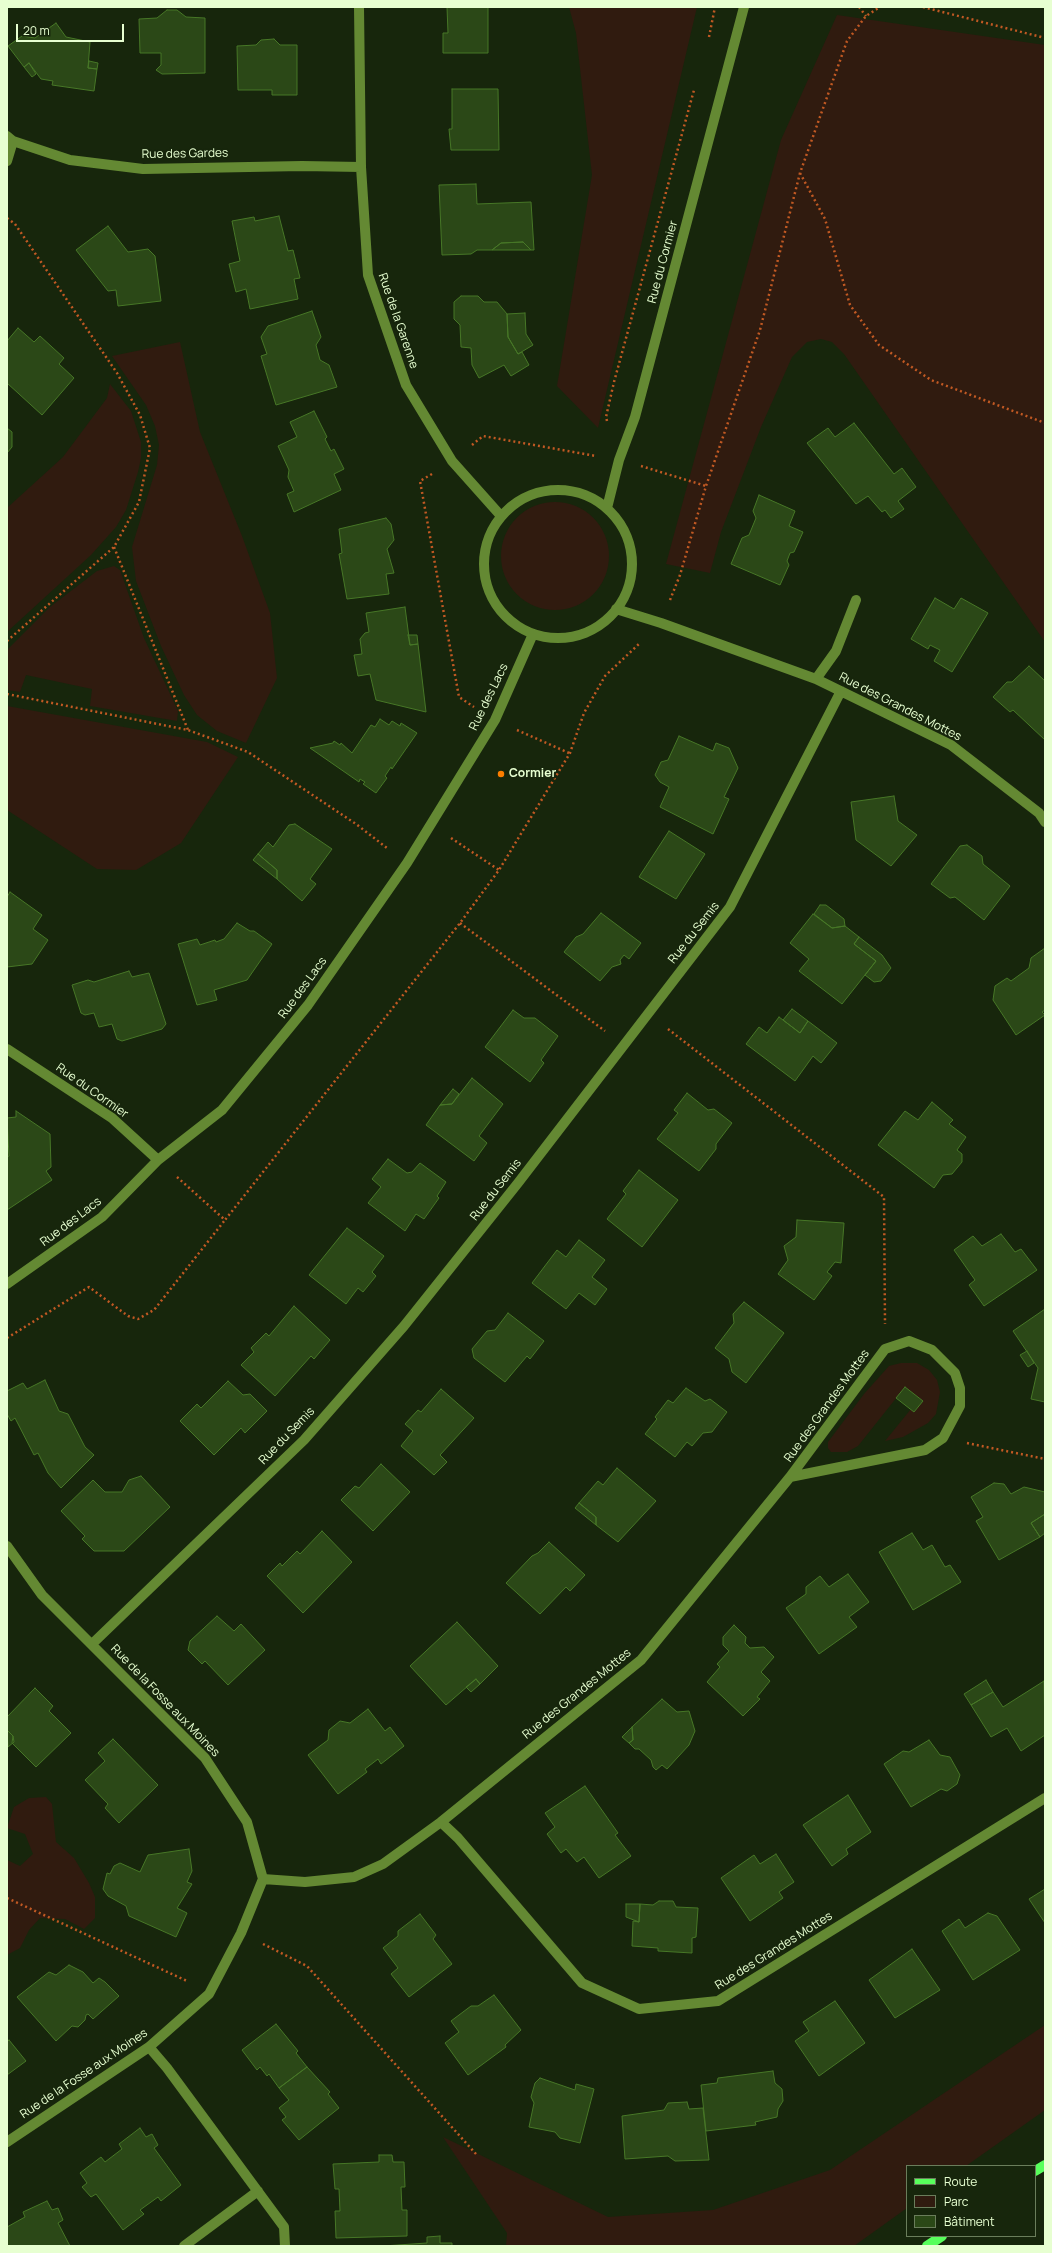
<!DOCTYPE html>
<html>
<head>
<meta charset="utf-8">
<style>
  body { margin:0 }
  #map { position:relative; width:1052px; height:2253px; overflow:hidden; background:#17260c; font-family:Manrope,sans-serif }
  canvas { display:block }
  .frame { position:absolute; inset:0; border:8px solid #e7ffd1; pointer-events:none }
  .legend { position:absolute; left:906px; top:2165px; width:130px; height:72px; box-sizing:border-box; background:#17260c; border:1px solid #6a7d5b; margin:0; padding:5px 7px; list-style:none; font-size:12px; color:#e7ffd1 }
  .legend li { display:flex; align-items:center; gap:8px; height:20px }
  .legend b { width:20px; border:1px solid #6a7d5b }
  .scale { position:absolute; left:16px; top:24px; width:108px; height:18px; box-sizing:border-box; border:2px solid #e7ffd1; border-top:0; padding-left:5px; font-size:12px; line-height:14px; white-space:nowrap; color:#e7ffd1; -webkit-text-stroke:3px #17260c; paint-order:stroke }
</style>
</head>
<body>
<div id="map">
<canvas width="1052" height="2253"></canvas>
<div class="frame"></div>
<ul class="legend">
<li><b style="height:5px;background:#58ff5c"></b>Route</li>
<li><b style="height:11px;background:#301b0f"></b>Parc</li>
<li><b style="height:11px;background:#2b4817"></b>Bâtiment</li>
</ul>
<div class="scale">20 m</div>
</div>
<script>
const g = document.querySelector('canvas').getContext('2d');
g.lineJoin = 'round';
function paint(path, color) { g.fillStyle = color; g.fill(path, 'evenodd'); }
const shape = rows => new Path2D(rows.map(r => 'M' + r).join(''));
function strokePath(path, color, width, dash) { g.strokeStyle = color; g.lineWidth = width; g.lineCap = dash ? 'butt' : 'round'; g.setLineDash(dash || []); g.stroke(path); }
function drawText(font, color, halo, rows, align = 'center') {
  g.font = font + ' Manrope,sans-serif'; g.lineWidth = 3.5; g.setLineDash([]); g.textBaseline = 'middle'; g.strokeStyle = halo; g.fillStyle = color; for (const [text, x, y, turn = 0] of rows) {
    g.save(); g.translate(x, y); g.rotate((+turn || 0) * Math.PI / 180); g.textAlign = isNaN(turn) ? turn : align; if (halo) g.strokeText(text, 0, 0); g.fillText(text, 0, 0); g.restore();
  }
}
paint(shape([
  [569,7,697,7,598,428,557,386,592,175,576,33],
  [837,15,1045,45,1045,642,844,354,832,342,821,339,807,342,792,357,761,427,721,532,710,573,666,564,781,140],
  [180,342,200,432,242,536,270,613,277,678,246,743,217,731,197,715,184,695,161,646,136,581,132,547,157,465,159,445,155,426,146,405,112,356],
  [110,384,131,411,141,442,141,458,138,472,126,510,116,527,91,555,7,632,7,508,63,457,107,398],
  '501 556a54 54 0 1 1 108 0a54 54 0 1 1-108 0Z',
  [114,566,120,570,144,638,178,711,177,721,90,706,92,689,26,675,20,692,7,690,7,650,50,607,97,571],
  [7,706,207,742,238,757,181,843,136,870,97,869,7,810],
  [901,1363,917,1363,929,1370,937,1380,940,1392,936,1414,928,1423,903,1437,885,1441,911,1409,914,1412,922,1401,905,1387,858,1446,847,1452,831,1452,828,1448,828,1442,864,1394,889,1366],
  [46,1797,52,1804,56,1842,74,1858,89,1883,95,1897,95,1918,84,1929,65,1919,40,1918,29,1930,20,1948,7,1955,7,1860,20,1866,33,1854,25,1834,7,1828,14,1807,29,1798],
  [1045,2025,1045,2110,966,2166,907,2166,907,2208,854,2246,506,2246,507,2233,443,2137,608,2217,713,2210,830,2170]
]), '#301b0f');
const building = shape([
  [447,7,488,7,488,53,443,53,443,33,448,33,447,7],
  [167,10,177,10,186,17,205,18,205,73,162,74,156,70,161,65,161,53,140,53,139,19,157,18,167,10],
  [56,23,66,37,90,42,88,68,97,69,94,91,52,85,53,81,41,79,29,63,24,67,8,46,22,36,35,38,56,23],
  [274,39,280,45,297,45,297,95,272,95,272,90,238,90,237,46,256,45,261,40,274,39],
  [89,61,98,63,97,69,88,68,89,61],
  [29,63,36,74,32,77,24,67,29,63],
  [452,89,498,89,499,150,451,150,449,129,452,129,452,89],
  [476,184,477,204,531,202,534,250,531,250,523,242,501,243,492,250,477,250,471,254,442,255,439,185,476,184],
  [279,216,288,251,293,250,300,278,294,279,298,299,250,309,246,289,236,292,229,264,240,261,232,221,254,217,255,221,279,216],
  [108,226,128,252,148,249,155,256,161,301,118,306,116,290,108,291,76,250,108,226],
  [523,242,531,250,492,250,501,243,523,242],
  [461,296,478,296,484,302,497,302,507,314,508,337,518,354,522,352,529,365,511,376,504,365,479,378,472,365,471,348,461,347,460,325,454,319,454,302,461,296],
  [312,311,321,337,316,345,320,360,329,365,337,387,276,405,261,356,267,354,261,337,268,326,312,311],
  [525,313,526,334,533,345,518,354,508,337,507,314,525,313],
  [18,328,34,342,40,336,64,358,59,364,74,378,42,415,7,383,7,341,18,328],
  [314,411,327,437,325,439,331,451,334,449,344,469,334,474,341,490,294,512,287,494,294,491,288,477,289,470,278,446,297,437,290,422,314,411],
  [854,423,894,474,902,468,916,487,898,501,904,509,891,518,885,510,882,512,868,496,856,504,807,443,828,428,835,437,854,423],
  [7,428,12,432,12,447,7,453,7,428],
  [759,495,795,511,789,526,803,532,794,552,790,553,787,561,789,565,780,585,731,564,742,538,749,535,756,518,753,511,759,495],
  [386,518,391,524,394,540,387,549,394,573,386,574,389,594,347,599,339,554,342,553,339,529,386,518],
  [935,598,954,609,961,598,988,613,952,672,934,661,940,650,930,645,928,649,911,639,935,598],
  [405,607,410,645,418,644,426,712,376,700,370,674,358,676,354,655,362,654,360,639,365,633,369,632,366,613,405,607],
  [408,635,417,635,418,644,410,645,408,635],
  [1029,666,1045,681,1045,740,1013,710,1010,712,993,697,1007,682,1012,682,1029,666],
  [380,719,389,725,392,721,400,726,401,723,417,733,392,769,391,767,385,776,387,778,376,793,363,784,365,782,360,779,359,782,310,748,333,743,334,741,340,745,341,743,352,753,371,725,375,727,380,719],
  [679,736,713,751,716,743,729,748,738,768,724,797,729,799,713,834,660,807,669,787,660,782,655,775,661,762,668,760,679,736],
  [894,796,898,821,917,835,891,866,856,840,851,802,894,796],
  [295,824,332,849,310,879,316,884,302,901,277,879,277,870,258,854,268,842,273,847,289,825,295,824],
  [669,831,705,854,676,899,639,877,669,831],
  [967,845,982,856,983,864,1010,886,984,920,955,897,950,898,931,884,960,846,967,845],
  [258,854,277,870,277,879,253,860,258,854],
  [10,892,42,915,33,929,48,940,32,964,7,967,7,897,10,892],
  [820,905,826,905,844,919,845,926,832,928,814,914,820,905],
  [601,913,641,943,629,959,624,955,620,960,621,964,612,967,600,981,564,952,576,937,583,934,601,913],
  [813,914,832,928,845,926,859,937,854,944,876,961,842,1004,799,971,809,959,790,943,813,914],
  [237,923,250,931,254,931,272,944,247,980,214,990,217,1000,197,1005,178,944,197,939,200,945,215,940,216,942,224,939,237,923],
  [859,937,882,955,891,968,881,981,874,982,865,975,876,961,854,944,859,937],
  [1045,948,1045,1010,1042,1012,1045,1015,1016,1035,993,1000,995,986,1007,978,1011,981,1029,968,1031,958,1045,948],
  [129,971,132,977,149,973,166,1024,162,1029,122,1041,117,1039,112,1024,99,1027,94,1013,85,1015,81,1013,72,985,88,980,94,982,129,971],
  [792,1009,808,1021,800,1033,783,1020,792,1009],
  [513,1010,524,1018,535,1018,558,1036,541,1060,544,1063,530,1082,485,1047,513,1010],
  [779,1017,800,1033,808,1021,837,1043,821,1063,813,1056,795,1081,746,1044,759,1027,767,1033,779,1017],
  [472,1078,503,1104,479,1136,487,1143,474,1161,426,1125,440,1105,452,1104,472,1078],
  [453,1089,459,1094,452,1104,440,1105,453,1089],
  [687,1093,708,1110,714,1109,732,1123,716,1144,716,1149,699,1171,657,1139,678,1113,674,1110,687,1093],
  [932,1102,953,1120,949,1124,966,1137,957,1150,962,1154,962,1162,952,1174,943,1175,934,1188,878,1145,905,1111,918,1120,932,1102],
  [16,1111,50,1134,51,1167,46,1171,52,1180,7,1210,7,1157,9,1156,7,1118,16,1117,16,1111],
  [388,1159,407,1173,412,1172,420,1163,446,1182,437,1196,439,1198,424,1219,416,1214,405,1231,368,1203,381,1187,372,1179,388,1159],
  [639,1170,678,1200,642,1247,607,1219,626,1194,623,1191,639,1170],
  [797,1220,844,1223,841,1263,835,1262,827,1272,832,1276,814,1300,778,1274,788,1260,784,1246,796,1237,797,1220],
  [347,1228,384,1256,372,1272,376,1276,363,1292,358,1288,346,1304,309,1275,347,1228],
  [1001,1234,1015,1252,1021,1249,1037,1270,984,1306,969,1285,975,1280,954,1250,973,1236,982,1246,1001,1234],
  [579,1240,605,1260,592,1277,607,1289,595,1305,579,1293,566,1309,532,1283,557,1250,566,1257,579,1240],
  [744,1302,784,1333,746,1383,732,1372,729,1359,715,1348,734,1323,733,1314,744,1302],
  [294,1306,330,1340,314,1359,311,1356,275,1396,241,1365,254,1352,251,1348,266,1333,269,1336,294,1306],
  [1045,1309,1045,1402,1031,1399,1038,1368,1013,1331,1045,1309],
  [508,1313,544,1341,530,1359,527,1356,505,1382,474,1358,472,1349,487,1331,495,1330,508,1313],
  [1027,1351,1034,1363,1028,1367,1020,1355,1027,1351],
  [45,1380,59,1411,68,1414,85,1447,94,1455,61,1488,48,1473,38,1453,34,1455,15,1418,11,1421,7,1414,7,1391,23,1383,27,1389,45,1380],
  [228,1381,243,1395,250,1394,267,1411,245,1433,241,1428,214,1455,180,1421,197,1404,201,1408,228,1381],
  [905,1387,923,1401,914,1412,896,1398,905,1387],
  [686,1388,705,1401,710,1399,727,1412,712,1432,703,1433,692,1446,687,1442,675,1457,645,1434,657,1419,655,1417,668,1400,673,1403,686,1388],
  [441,1389,474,1418,440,1455,447,1462,434,1475,401,1446,413,1431,405,1424,418,1410,421,1412,441,1389],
  [381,1464,410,1492,373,1531,341,1500,355,1486,359,1488,381,1464],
  [617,1468,656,1501,618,1542,596,1525,596,1517,579,1503,598,1481,603,1485,617,1468],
  [141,1476,170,1507,124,1551,94,1551,82,1539,85,1536,61,1511,93,1480,105,1492,122,1492,129,1480,141,1476],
  [994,1483,1004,1484,1011,1494,1024,1487,1045,1492,1045,1514,1031,1523,1040,1537,999,1560,976,1521,983,1517,971,1497,994,1483],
  [579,1503,596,1517,596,1525,575,1508,579,1503],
  [1045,1514,1045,1533,1040,1537,1031,1523,1045,1514],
  [322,1531,352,1562,303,1613,267,1576,280,1563,282,1566,297,1551,300,1554,322,1531],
  [912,1533,923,1550,932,1545,945,1567,950,1565,961,1582,913,1610,879,1552,912,1533],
  [549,1542,585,1575,570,1591,566,1587,540,1614,506,1583,532,1556,538,1553,549,1542],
  [848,1574,869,1602,849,1617,857,1627,819,1654,786,1608,806,1594,806,1587,820,1576,829,1587,848,1574],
  [217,1616,234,1631,241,1624,265,1650,228,1685,205,1661,202,1664,188,1650,190,1641,217,1616],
  [457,1622,498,1666,480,1684,476,1679,446,1705,410,1666,457,1622],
  [734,1625,746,1637,745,1643,750,1648,764,1647,774,1657,761,1672,770,1681,757,1697,760,1699,743,1716,707,1682,720,1667,717,1664,729,1651,723,1645,723,1637,734,1625],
  [476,1679,480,1684,471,1692,466,1687,476,1679],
  [986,1680,993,1692,971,1705,964,1694,986,1680],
  [1044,1681,1045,1735,1021,1751,1007,1728,991,1737,971,1705,993,1692,1003,1707,1044,1681],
  [35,1688,53,1706,49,1711,71,1733,36,1767,12,1743,13,1736,7,1730,7,1717,35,1688],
  [662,1699,677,1712,689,1711,695,1731,689,1745,667,1769,662,1765,656,1770,653,1767,651,1760,639,1749,635,1749,629,1743,633,1740,632,1727,662,1699],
  [368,1709,385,1731,390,1727,404,1746,381,1764,378,1759,365,1769,367,1772,338,1794,308,1755,328,1740,329,1730,340,1721,350,1723,368,1709],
  [632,1727,633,1740,629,1743,622,1737,632,1727],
  [7,1730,13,1736,14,1742,8,1747,7,1730],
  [113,1739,158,1785,119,1823,105,1808,108,1804,85,1780,105,1761,98,1753,113,1739],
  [929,1740,940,1755,950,1757,960,1775,957,1784,947,1791,941,1789,911,1807,884,1764,903,1751,909,1752,929,1740],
  [585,1786,618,1833,615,1835,631,1856,599,1878,584,1857,577,1862,566,1849,561,1853,547,1834,555,1827,545,1813,585,1786],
  [848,1795,871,1832,846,1849,848,1854,832,1866,803,1825,848,1795],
  [189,1849,192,1871,187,1882,192,1884,177,1908,187,1913,176,1937,129,1916,126,1906,108,1896,103,1889,107,1873,110,1874,114,1866,120,1863,140,1872,148,1855,189,1849],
  [776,1854,794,1882,779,1892,783,1898,750,1921,721,1878,754,1855,760,1864,776,1854],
  [1045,1889,1045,1923,1029,1899,1045,1889],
  [659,1901,673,1901,676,1907,698,1908,696,1937,692,1938,692,1953,658,1951,658,1948,632,1946,633,1921,639,1922,640,1904,653,1905,659,1901],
  [626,1904,640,1904,639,1922,626,1917,626,1904],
  [988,1913,997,1916,1020,1950,973,1980,942,1931,959,1919,965,1928,988,1913],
  [420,1914,436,1935,433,1939,452,1964,409,1997,391,1974,398,1968,383,1948,398,1936,398,1931,420,1914],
  [912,1949,940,1990,895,2018,869,1980,912,1949],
  [69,1965,83,1972,93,1983,99,1978,105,1982,119,1996,93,2019,88,2014,86,2015,85,2020,78,2027,72,2026,56,2041,17,1997,49,1972,56,1975,69,1965],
  [494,1995,521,2030,505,2045,506,2047,468,2075,445,2043,459,2032,451,2021,471,2006,478,2006,494,1995],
  [835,2001,865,2043,819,2076,795,2041,809,2031,803,2022,835,2001],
  [276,2024,298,2051,296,2053,307,2067,279,2088,269,2074,267,2076,260,2067,257,2070,242,2050,276,2024],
  [9,2040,26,2061,7,2075,7,2042,9,2040],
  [307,2067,330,2092,328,2094,339,2108,299,2140,282,2120,286,2117,279,2108,289,2100,279,2088,307,2067],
  [773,2071,775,2083,782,2089,783,2101,778,2109,777,2117,755,2122,756,2125,706,2131,701,2085,717,2083,718,2078,773,2071],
  [540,2078,575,2090,576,2084,594,2089,580,2143,560,2138,555,2132,529,2127,534,2103,531,2097,535,2083,540,2078],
  [687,2102,689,2109,703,2108,709,2160,675,2161,668,2156,625,2159,622,2116,664,2110,668,2103,687,2102],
  [140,2128,146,2137,152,2134,158,2145,154,2148,181,2185,161,2201,158,2197,140,2210,144,2214,123,2230,96,2194,91,2197,82,2187,87,2183,80,2173,101,2157,105,2162,122,2149,119,2144,140,2128],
  [379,2155,392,2155,393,2162,404,2162,405,2187,401,2187,402,2210,407,2210,407,2236,336,2238,335,2211,340,2211,339,2189,335,2189,333,2164,379,2162,379,2155],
  [47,2201,52,2210,58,2208,63,2220,58,2223,70,2246,7,2246,7,2227,25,2217,23,2212,47,2201],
  [440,2236,440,2243,452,2243,452,2246,383,2246,427,2243,427,2237,440,2236]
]);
paint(building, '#2b4817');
strokePath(building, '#477727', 1);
strokePath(shape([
  [859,7,866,16],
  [923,7,1045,38],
  [709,37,715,7],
  [800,173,825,219,850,305,879,345,931,380,1045,423],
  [7,218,15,224,117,373,140,415,150,448,139,502,114,547,7,641],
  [607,421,606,417,614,382,694,90],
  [472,445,483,436,596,456],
  [641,466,706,486],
  [432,474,420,481,459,697,474,707],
  [114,547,188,730],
  [670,600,680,575,706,486,760,330,800,173,847,41,866,16,880,7],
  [7,694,188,730,248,752,356,824,387,848],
  [517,730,569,753],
  [451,838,499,870],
  [460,923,605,1031],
  [668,1029,884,1197,885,1324],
  [177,1177,225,1220,460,923,499,870,570,753,584,713,605,676,640,643],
  [7,1338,89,1287,128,1316,138,1319,154,1310,225,1220],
  [967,1443,1045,1459],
  [7,1898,187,1981],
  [263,1944,307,1966,476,2154]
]), '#c15923', 2.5, [2, 3]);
strokePath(shape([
  [359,7,361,167,368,275,406,385,452,461,501,516],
  [7,136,13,141,70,160,143,169,302,166,361,167],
  [7,161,13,141],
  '484 564a74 74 0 1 1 148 0a74 74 0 1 1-148 0Z',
  [607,508,619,460,635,417,744,7],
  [616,609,661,623,816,679,951,745,1039,813,1045,822],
  [816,679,836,651,856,600],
  [7,1049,112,1118,158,1160],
  [7,1284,102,1217,158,1160,222,1110,308,1005,407,863,495,720,533,634],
  [909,1341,932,1350,955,1373,960,1388,960,1406,943,1438,925,1450,790,1477,885,1349,909,1341],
  [790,1477,641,1660,441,1822,458,1838,582,1983,639,2009,718,2001,1045,1798],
  [7,1546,42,1595,205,1758,247,1822,263,1879,241,1933,209,1994,149,2047,7,2142],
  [92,1644,304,1440,404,1326,518,1183,730,907,841,691],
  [263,1879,305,1882,354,1877,383,1864,441,1822],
  [149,2047,167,2068,284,2227,285,2246],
  [184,2246,258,2191]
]), '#648933', 10);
strokePath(shape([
  [1035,2171,1045,2165],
  [927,2246,942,2236]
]), '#58ff5c', 10);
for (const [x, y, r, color] of [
  [501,774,4,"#fc7e00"]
]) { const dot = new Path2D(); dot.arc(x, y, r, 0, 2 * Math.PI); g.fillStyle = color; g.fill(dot); strokePath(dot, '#17260c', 1.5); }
drawText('12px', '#e7ffd1', '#17260c', [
  ["Rue des Gardes",185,154,-1],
  ["Rue du Cormier",663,262,-75],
  ["Rue de la Garenne",398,321,71],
  ["Rue des Lacs",489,697,-64],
  ["Rue des Grandes Mottes",900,707,27],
  ["Rue du Semis",694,933,-52],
  ["Rue des Lacs",303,988,-54],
  ["Rue du Cormier",92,1091,35],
  ["Rue du Semis",496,1190,-52],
  ["Rue des Lacs",71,1222,-37],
  ["Rue des Grandes Mottes",827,1406,-54],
  ["Rue du Semis",287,1436,-46],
  ["Rue des Grandes Mottes",577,1694,-39],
  ["Rue de la Fosse aux Moines",165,1701,46],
  ["Rue des Grandes Mottes",774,1951,-32],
  ["Rue de la Fosse aux Moines",84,2074,-34]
]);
drawText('bold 12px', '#e7ffd1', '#17260c', [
  ["Cormier",509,774]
], 'left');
</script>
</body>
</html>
